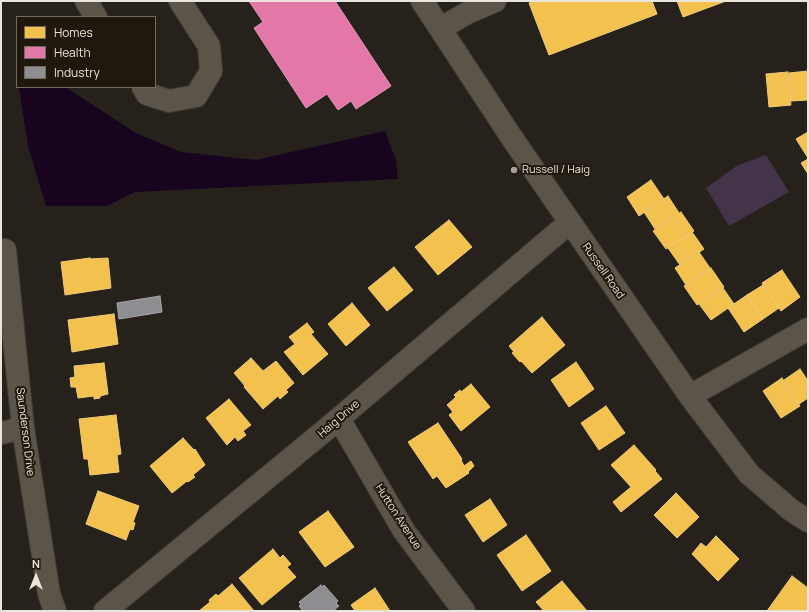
<!DOCTYPE html>
<html>
<head>
<meta charset="utf-8">
<style>
  body { margin:0 }
  #map { position:relative; width:809px; height:612px; overflow:hidden; background:#26211a; font-family:Manrope,sans-serif }
  canvas { display:block }
  .frame { position:absolute; inset:0; border:2px solid #e9e4dc; pointer-events:none }
  .legend { position:absolute; left:16px; top:16px; width:140px; height:72px; box-sizing:border-box; background:#20180d; border:1px solid #706a60; margin:0; padding:5px 7px; list-style:none; font-size:12px; color:#e9e4dc }
  .legend li { display:flex; align-items:center; gap:8px; height:20px }
  .legend b { width:20px; border:1px solid #706a60 }
  .north { position:absolute; left:16px; top:556px; width:40px; height:40px; -webkit-text-stroke:3px #20180d; paint-order:stroke; rotate:0deg; font-size:11px; font-weight:700; line-height:16px; text-align:center; color:#e9e4dc }
  .north::after { content:''; display:block; margin:auto; width:14px; height:18px; background:#e9e4dc; clip-path:polygon(50% 0,100% 100%,50% 72%,0 100%) }
</style>
</head>
<body>
<div id="map">
<canvas width="809" height="612"></canvas>
<div class="frame"></div>
<ul class="legend">
<li><b style="height:11px;background:#f2c14e"></b>Homes</li>
<li><b style="height:11px;background:#e377a8"></b>Health</li>
<li><b style="height:11px;background:#8d8d92"></b>Industry</li>
</ul>
<div class="north">N</div>
</div>
<script>
const g = document.querySelector('canvas').getContext('2d');
g.lineJoin = 'round';
function paint(path, color) { g.fillStyle = color; g.fill(path, 'evenodd'); }
const shape = rows => new Path2D(rows.map(r => 'M' + r).join(''));
function strokePath(path, color, width, dash) { g.strokeStyle = color; g.lineWidth = width; g.lineCap = dash ? 'butt' : 'round'; g.setLineDash(dash || []); g.stroke(path); }
function drawText(font, color, halo, rows, align = 'center') {
  g.font = font + ' Manrope,sans-serif'; g.lineWidth = 4; g.setLineDash([]); g.textBaseline = 'middle'; g.strokeStyle = halo; g.fillStyle = color; for (const [text, x, y, turn = 0] of rows) {
    g.save(); g.translate(x, y); g.rotate((+turn || 0) * Math.PI / 180); g.textAlign = isNaN(turn) ? turn : align; if (halo) g.strokeText(text, 0, 0); g.fillText(text, 0, 0); g.restore();
  }
}
paint(shape([
  [766,155,789,192,729,226,706,188,738,165]
]), '#43344a');
paint(shape([
  [19,87,65,87,136,133,181,152,256,160,385,131,396,160,398,179,135,192,107,206,46,206,28,146]
]), '#17041f');
const homes = shape([
  [535,1,652,1,657,14,549,55,529,3,535,1],
  [677,1,726,1,683,17,677,1],
  [808,71,808,100,791,101,789,73,808,71],
  [788,72,791,105,769,107,766,74,788,72],
  [808,132,808,158,796,139,808,132],
  [808,159,808,174,801,163,808,159],
  [651,180,664,199,639,216,627,197,651,180],
  [668,196,679,213,655,229,644,212,668,196],
  [681,212,694,231,666,249,653,231,681,212],
  [449,220,472,247,438,275,415,247,449,220],
  [692,232,704,249,680,265,668,248,692,232],
  [699,252,710,268,686,285,675,268,699,252],
  [90,258,90,259,108,258,111,288,65,295,61,262,90,258],
  [394,267,413,290,387,311,368,288,394,267],
  [711,268,724,287,697,305,684,286,711,268],
  [782,270,800,297,781,311,762,283,782,270],
  [763,285,779,308,763,319,747,295,763,285],
  [723,288,734,304,711,320,699,304,723,288],
  [747,295,763,319,744,332,728,308,747,295],
  [352,303,370,325,346,346,328,324,352,303],
  [114,314,118,344,72,352,68,320,114,314],
  [542,317,565,345,532,373,521,361,520,362,512,353,514,352,509,346,542,317],
  [307,323,314,332,311,334,328,354,303,375,284,352,295,344,289,337,307,323],
  [251,358,263,371,276,361,294,383,286,390,288,392,280,399,278,396,263,409,244,387,245,386,234,373,251,358],
  [576,362,594,389,569,407,551,380,576,362],
  [104,363,108,394,100,396,100,398,94,399,94,396,78,398,76,387,71,387,70,378,75,377,74,366,104,363],
  [800,369,808,381,808,398,799,404,784,380,800,369],
  [782,378,800,406,781,418,763,391,782,378],
  [471,384,490,407,461,431,449,415,453,412,447,405,456,397,454,395,460,390,461,392,471,384],
  [229,399,251,425,243,431,246,435,238,441,235,437,227,445,206,418,229,399],
  [606,406,625,433,599,450,581,423,606,406],
  [116,415,121,454,117,455,119,472,90,475,88,459,84,459,79,419,116,415],
  [438,423,462,459,461,460,464,466,471,461,474,466,468,472,469,473,446,488,437,476,433,479,408,442,438,423],
  [183,438,194,450,195,449,205,465,193,475,195,477,188,482,187,481,172,493,150,466,183,438],
  [634,445,656,470,655,471,662,479,621,512,613,502,631,487,611,465,634,445],
  [98,491,139,506,133,522,135,523,133,530,130,529,126,540,86,524,98,491],
  [676,493,699,517,677,538,654,515,676,493],
  [490,499,507,525,483,542,465,515,490,499],
  [328,511,354,547,325,567,299,532,328,511],
  [526,535,551,571,522,591,497,555,526,535],
  [716,536,739,559,718,581,692,554,701,543,706,547,716,536],
  [273,549,280,558,283,555,291,564,287,567,296,577,262,605,239,578,273,549],
  [792,576,808,588,808,611,767,611,792,576],
  [562,581,587,611,544,611,536,602,562,581],
  [232,584,254,611,199,611,210,602,209,600,216,594,218,596,232,584],
  [375,588,390,611,355,611,351,605,375,588]
]);
paint(homes, '#f2c14e');
strokePath(homes, '#efcc79', 1);
const health = shape([
  [249,1,335,1,391,86,356,109,351,101,338,110,327,94,306,108,254,28,263,22,249,1]
]);
paint(health, '#e377a8');
strokePath(health, '#e598b8', 1);
const industry = shape([
  [160,296,162,312,119,319,117,303,160,296],
  [321,585,322,587,324,585,338,601,336,603,339,606,333,611,301,611,302,610,299,606,301,605,299,602,321,585]
]);
paint(industry, '#8d8d92');
strokePath(industry, '#a9a7a8', 1);
const minor = shape([
  [86,1,96,17],
  [422,1,512,138,690,396,749,474,791,510,808,521],
  [441,28,469,12,495,1],
  [143,87,147,94,169,101,196,96,211,71,209,46,180,1],
  [5,250,23,428,49,594,55,611],
  [690,396,808,329],
  [339,419,404,531,464,611],
  [1,433,23,428],
  [105,611,323,432,569,223]
]);
strokePath(minor, '#403c36', 24);
strokePath(minor, '#5b5448', 22);
for (const [x, y, r, color] of [
  [514,170,4,"#a5a098"]
]) { const dot = new Path2D(); dot.arc(x, y, r, 0, 2 * Math.PI); g.fillStyle = color; g.fill(dot); strokePath(dot, '#20180d', 1.5); }
drawText('11px', '#e9e4dc', '#20180d', [
  ["Russell / Haig",522,170]
], 'left');
drawText('11px', '#e9e4dc', '#20180d', [
  ["Russell Road",603,271,55],
  ["Haig Drive",339,419,-41],
  ["Saunderson Drive",25,432,83],
  ["Hutton Avenue",398,517,57]
]);
</script>
</body>
</html>
